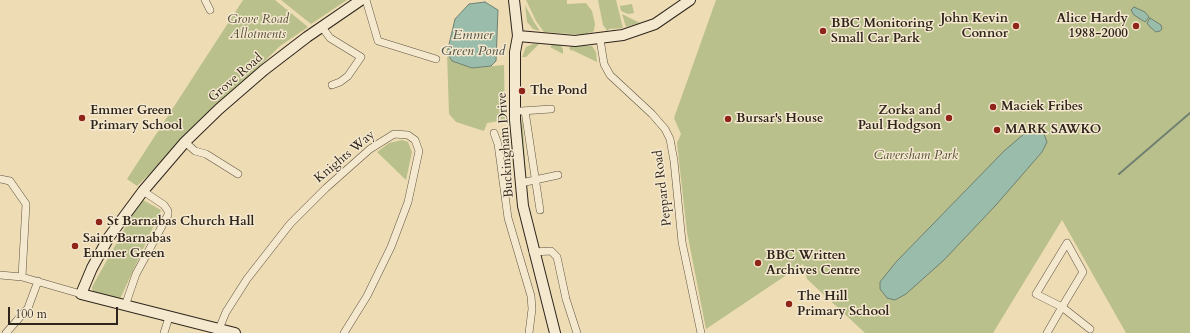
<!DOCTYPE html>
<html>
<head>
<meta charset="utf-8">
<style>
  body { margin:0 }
  #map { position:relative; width:1190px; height:333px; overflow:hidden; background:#eedcb4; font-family:Cardo,serif }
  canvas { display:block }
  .scale { position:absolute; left:8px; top:307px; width:110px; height:18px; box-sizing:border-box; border:2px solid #2f251c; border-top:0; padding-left:5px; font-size:12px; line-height:14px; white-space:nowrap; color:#2f251c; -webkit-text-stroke:3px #f4e8ce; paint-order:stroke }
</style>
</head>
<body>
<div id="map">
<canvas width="1190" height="333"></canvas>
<div class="scale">100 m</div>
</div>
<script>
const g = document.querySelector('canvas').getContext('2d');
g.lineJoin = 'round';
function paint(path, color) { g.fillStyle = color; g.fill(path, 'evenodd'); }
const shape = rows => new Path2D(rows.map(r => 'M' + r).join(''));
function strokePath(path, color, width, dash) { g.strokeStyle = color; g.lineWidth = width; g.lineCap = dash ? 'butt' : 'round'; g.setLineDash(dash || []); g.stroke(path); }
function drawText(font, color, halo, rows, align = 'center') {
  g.font = font + ' Cardo,serif'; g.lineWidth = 3; g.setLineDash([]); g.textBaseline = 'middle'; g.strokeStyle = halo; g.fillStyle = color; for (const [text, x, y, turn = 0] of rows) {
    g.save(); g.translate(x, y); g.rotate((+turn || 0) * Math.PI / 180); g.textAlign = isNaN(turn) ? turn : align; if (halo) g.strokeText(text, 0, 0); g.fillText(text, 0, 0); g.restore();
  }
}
paint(shape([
  [243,0,275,0,308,27,280,46,137,186,127,179],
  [281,0,347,0,311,24],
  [526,0,567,0,567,4,586,3,592,11,595,24,594,30,592,33,590,32,585,35,544,32,536,21],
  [598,0,616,0,623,28,609,29,607,31,606,29,603,25],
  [716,0,1190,0,1190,333,1126,333,1062,220,993,333,865,333,807,279,803,264,706,329,687,232,677,143,681,134,674,118],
  [632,4,634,13,628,14,621,11,620,6],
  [525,5,534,22,540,31,533,29,527,22],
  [622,14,640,23,626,27],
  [533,44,539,44,526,57,522,57,526,47],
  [553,44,560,45,563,49,563,54,550,47],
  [573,45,592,46,596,52,597,62,572,50,571,51,569,48],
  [447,53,452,61,472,68,504,65,505,120,487,123,484,131,456,122,449,114],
  [522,114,526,176,523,174,520,140],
  [402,140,408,142,412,152,406,180,377,152,389,143],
  [141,199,161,210,120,299,93,293,92,287]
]), '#bac08c');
const water = shape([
  [485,2,498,10,496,61,491,66,472,68,452,61,447,53,455,19,469,4,485,2],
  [1134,7,1145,12,1149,17,1145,22,1134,15,1131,10,1134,7],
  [1150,18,1161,25,1162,29,1160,31,1156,32,1150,27,1147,23,1150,18],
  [1034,130,1044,134,1047,142,1042,152,996,205,944,260,906,294,895,300,887,298,880,289,880,282,896,262,1004,151,1024,134,1034,130]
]);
paint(water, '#9abcaa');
strokePath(water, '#6f8071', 1);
strokePath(shape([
  [1119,174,1190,113]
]), '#6f8071', 2);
const street = shape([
  [205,0,210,10],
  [366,0,378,41,436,59],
  [322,27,330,38,361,57,348,76,340,82,332,85],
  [600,39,604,64,610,75,652,114,665,129,670,139,674,161,682,242,701,333],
  [521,111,551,109],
  [525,111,540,210],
  [494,133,498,144,508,218,531,296,532,309,529,333],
  [185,142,195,151,206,154,238,174],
  [0,179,10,181,26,204,22,277],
  [521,183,558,175],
  [533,252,551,251,557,257,566,299,577,333],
  [0,275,22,277,81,294],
  [125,306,136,274,168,215,168,211,164,205,143,191],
  [219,329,226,312,247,279,290,224,326,188,370,149,394,134,408,135,415,140,419,151,408,202,391,247,367,296,344,333],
  [6,333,28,308,38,281],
  [164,333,169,317],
  [1047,333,1062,307,1083,272,1067,243,1036,294,1062,307,1090,329]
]);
const secondary = shape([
  [514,0,518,36,515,52,515,120,523,206,555,333],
  [518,36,575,41,623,35,655,24,690,0],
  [235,333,81,294,92,268,109,237,143,191,185,142,219,109,264,70,307,37,361,0]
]);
strokePath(street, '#5f5342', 8);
strokePath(secondary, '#2f251c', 12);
strokePath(street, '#f4e8ce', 7);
strokePath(secondary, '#f4e8ce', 10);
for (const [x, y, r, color] of [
  [1016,26,4,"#8f2418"],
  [1136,26,4,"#8f2418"],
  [823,31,4,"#8f2418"],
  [522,91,4,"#8f2418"],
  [993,107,4,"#8f2418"],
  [82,118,4,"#8f2418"],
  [949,118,4,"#8f2418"],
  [728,119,4,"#8f2418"],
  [997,130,4,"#8f2418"],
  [99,222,4,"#8f2418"],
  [75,246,4,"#8f2418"],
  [758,263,4,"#8f2418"],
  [789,304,4,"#8f2418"]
]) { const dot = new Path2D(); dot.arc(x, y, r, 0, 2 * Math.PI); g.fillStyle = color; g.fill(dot); strokePath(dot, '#f4e8ce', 1.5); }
drawText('bold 13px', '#2f251c', '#f4e8ce', [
  ["John Kevin",1008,19,"right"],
  ["Connor",1008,34,"right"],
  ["Alice Hardy",1128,19,"right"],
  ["1988-2000",1128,34,"right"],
  ["BBC Monitoring",831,24],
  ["Small Car Park",831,39],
  ["The Pond",530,91],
  ["Maciek Fribes",1001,107],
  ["Emmer Green",90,111],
  ["Primary School",90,126],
  ["Zorka and",941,111,"right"],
  ["Paul Hodgson",941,126,"right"],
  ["Bursar's House",736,119],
  ["MARK SAWKO",1005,130],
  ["St Barnabas Church Hall",107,222],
  ["Saint Barnabas",83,239],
  ["Emmer Green",83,254],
  ["BBC Written",766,256],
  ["Archives Centre",766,271],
  ["The Hill",797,297],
  ["Primary School",797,312]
], 'left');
drawText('italic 13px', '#524c38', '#f4e8ce', [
  ["Grove Road",258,20],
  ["Allotments",258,35],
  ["Caversham Park",916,156]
]);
drawText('13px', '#2f251c', '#f4e8ce', [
  ["Grove Road",236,78,-41],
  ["Buckingham Drive",506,145,-94],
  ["Knights Way",345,157,-40],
  ["Peppard Road",663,188,-97]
]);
drawText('italic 14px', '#4f5247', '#f4e8ce', [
  ["Emmer",473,36],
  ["Green Pond",473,52]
]);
</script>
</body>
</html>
